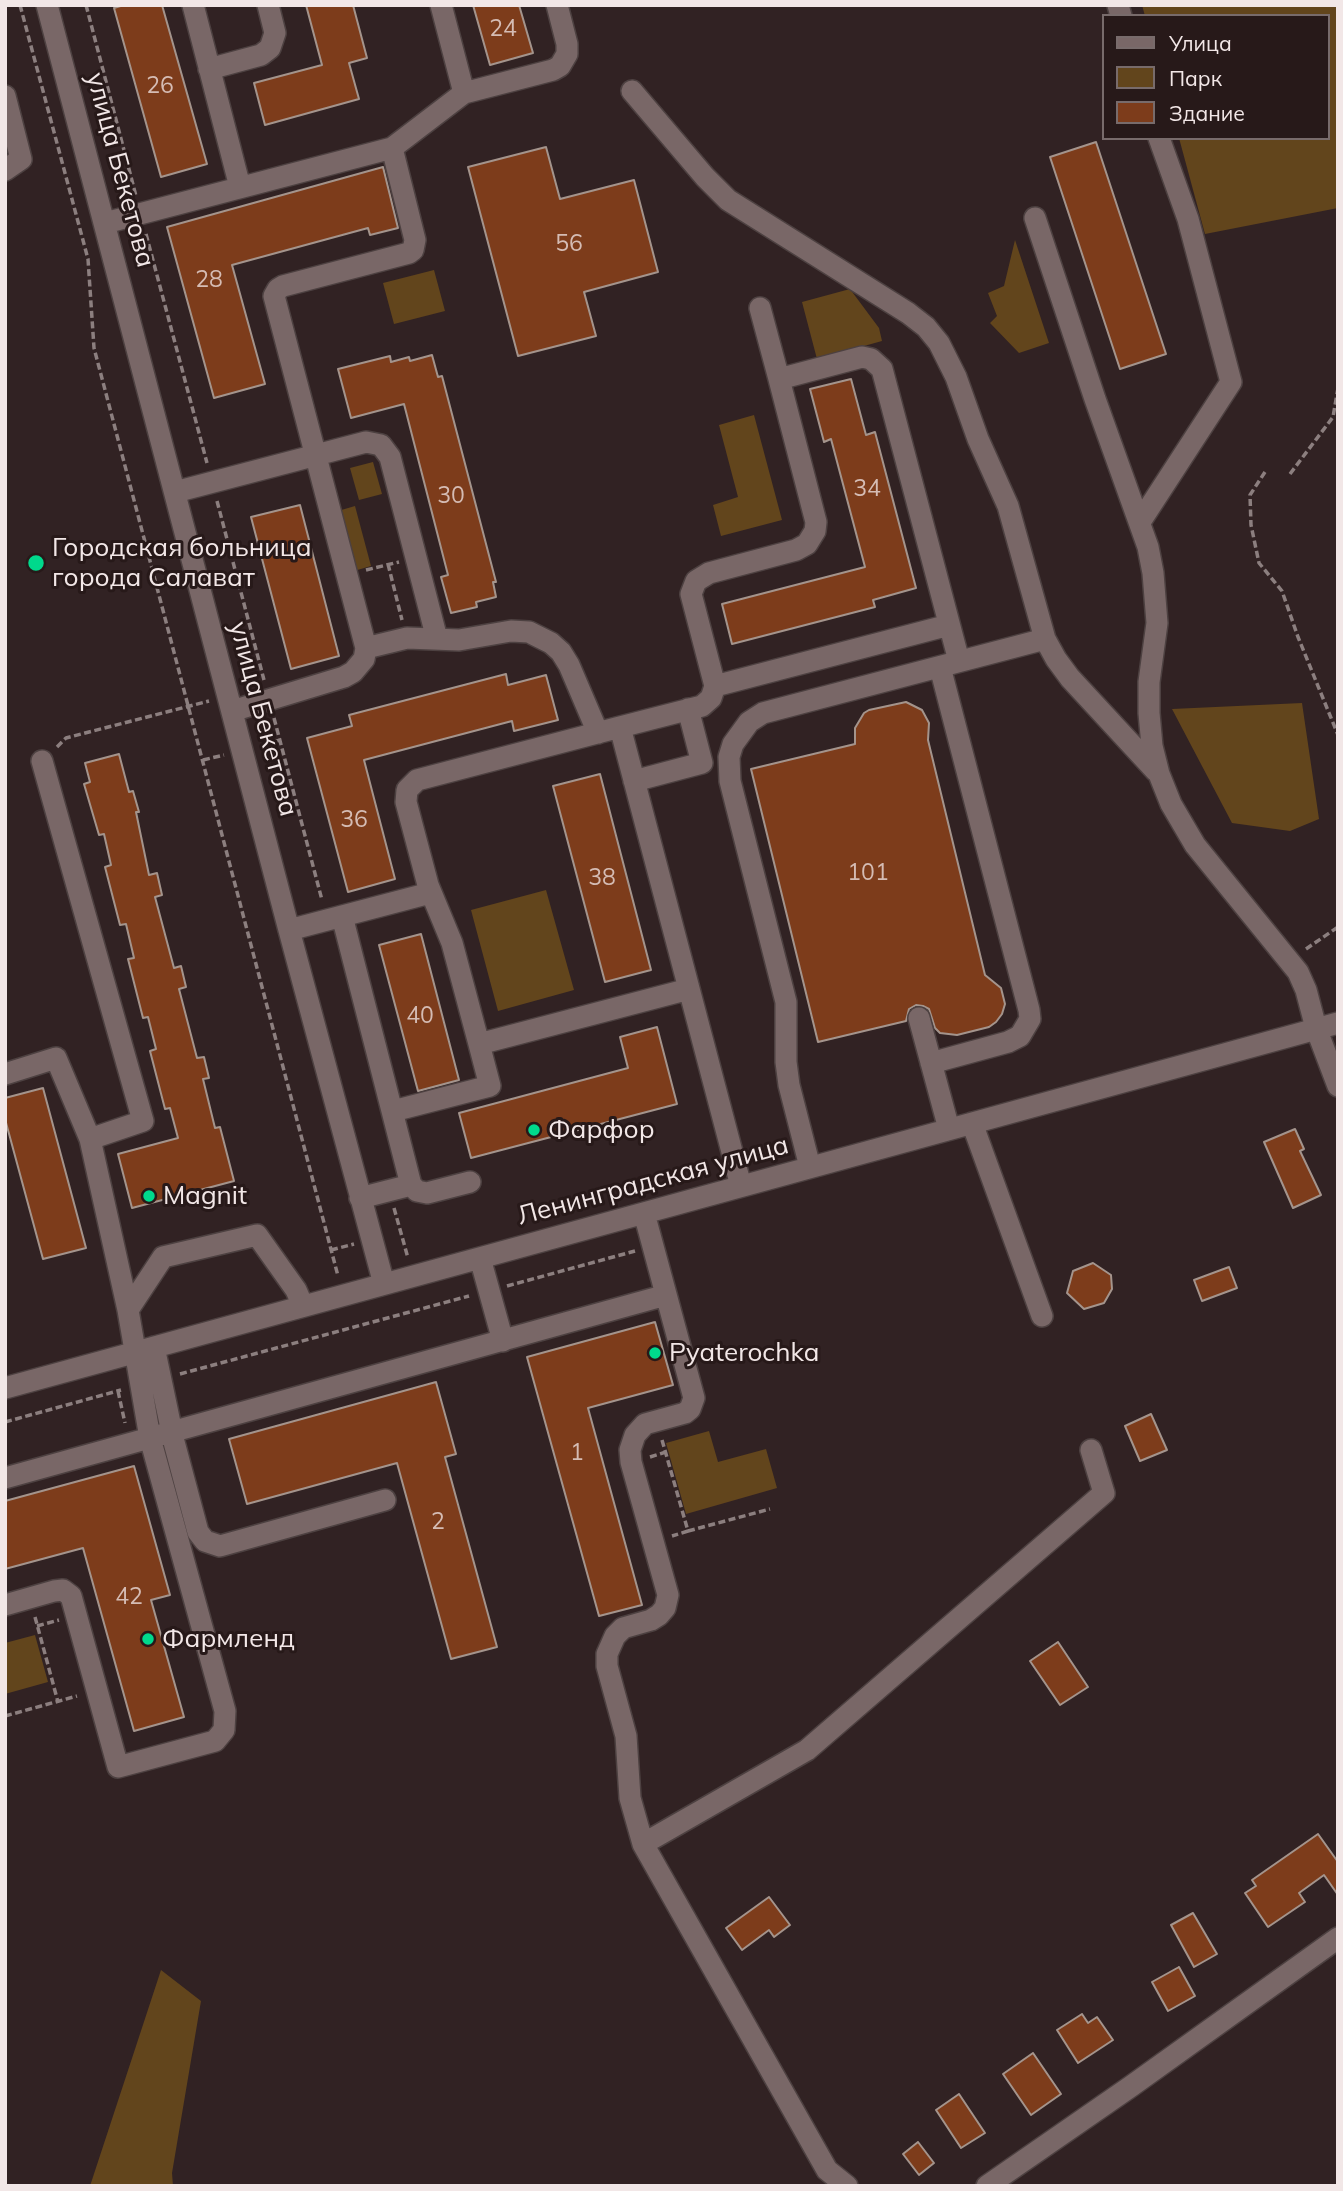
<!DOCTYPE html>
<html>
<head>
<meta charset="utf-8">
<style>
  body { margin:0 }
  #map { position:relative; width:1343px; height:2191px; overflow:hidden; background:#312223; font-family:Mulish,sans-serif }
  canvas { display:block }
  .frame { position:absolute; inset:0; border:7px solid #f2e7e7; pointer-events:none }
  .legend { position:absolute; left:1102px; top:14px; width:228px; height:126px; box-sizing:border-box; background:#271919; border:2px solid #786b6b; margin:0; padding:9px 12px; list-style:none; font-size:21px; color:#f2e7e7 }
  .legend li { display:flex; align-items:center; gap:14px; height:35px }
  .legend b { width:35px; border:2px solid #786b6b }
</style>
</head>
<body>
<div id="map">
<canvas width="1343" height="2191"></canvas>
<div class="frame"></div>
<ul class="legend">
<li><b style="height:9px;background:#796767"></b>Улица</li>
<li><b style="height:19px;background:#62451c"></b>Парк</li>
<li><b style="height:19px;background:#7d3c1b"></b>Здание</li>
</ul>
</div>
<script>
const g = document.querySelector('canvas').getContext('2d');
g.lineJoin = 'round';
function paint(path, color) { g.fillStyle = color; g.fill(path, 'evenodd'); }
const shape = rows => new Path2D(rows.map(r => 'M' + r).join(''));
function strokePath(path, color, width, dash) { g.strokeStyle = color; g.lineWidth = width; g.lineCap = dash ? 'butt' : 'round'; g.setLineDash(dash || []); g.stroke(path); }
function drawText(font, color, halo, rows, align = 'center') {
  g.font = font + ' Mulish,sans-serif'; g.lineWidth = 6; g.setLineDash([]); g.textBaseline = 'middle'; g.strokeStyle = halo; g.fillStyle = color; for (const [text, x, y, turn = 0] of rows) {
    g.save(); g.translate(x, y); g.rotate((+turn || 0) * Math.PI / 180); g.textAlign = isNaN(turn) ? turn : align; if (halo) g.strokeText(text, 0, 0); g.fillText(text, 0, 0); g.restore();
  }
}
paint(shape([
  [1142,5,1338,5,1338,208,1205,234,1179,138,1327,138,1327,16,1145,16],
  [1015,240,1049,343,1019,353,990,323,997,316,988,293,1004,286],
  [434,270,445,311,394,324,383,283],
  [850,289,879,328,882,341,817,359,802,302],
  [754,415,782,520,721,536,713,505,738,497,719,425],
  [373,462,382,494,359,500,350,468],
  [355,506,371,566,354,571,338,511],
  [1302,703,1319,819,1290,831,1232,823,1172,709],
  [546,890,574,990,498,1011,471,910],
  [709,1431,718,1462,766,1449,777,1488,686,1514,666,1443],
  [35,1635,48,1682,5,1694,5,1643],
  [161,1970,201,2001,172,2173,173,2186,90,2186]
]), '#62451c');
const building = shape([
  [124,5,162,5,207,164,161,177,114,8,124,5],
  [306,5,353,5,367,58,349,63,359,99,265,125,254,83,322,65,306,5],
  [473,5,519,5,533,53,490,65,473,5],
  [1096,142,1166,354,1120,369,1050,157,1096,142],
  [546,147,560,199,634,180,658,272,584,292,596,336,518,356,468,167,546,147],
  [383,167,398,228,370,235,368,228,232,265,265,384,214,398,167,227,383,167],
  [432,355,438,377,442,376,496,582,493,582,496,597,476,602,477,607,451,613,441,577,448,575,404,404,351,418,338,369,390,356,391,362,409,357,410,361,432,355],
  [851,379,866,435,875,432,916,588,873,600,875,607,732,644,722,604,865,567,831,439,824,442,810,389,851,379],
  [300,505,339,656,291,669,251,517,300,505],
  [506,674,508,685,546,675,558,720,514,731,512,721,364,760,395,879,348,892,307,738,352,726,349,715,506,674],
  [906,702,922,710,929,723,928,740,985,975,1001,988,1005,1004,1002,1014,996,1022,989,1027,957,1035,940,1033,935,1028,929,1009,923,1006,916,1005,909,1009,906,1021,818,1042,751,769,855,744,855,728,864,713,869,710,906,702],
  [119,754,129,792,133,791,139,812,136,812,149,875,157,873,162,895,155,897,174,968,181,966,186,987,179,989,197,1058,204,1057,209,1078,203,1079,215,1128,220,1127,234,1181,132,1208,118,1154,178,1138,170,1108,165,1109,150,1051,156,1049,148,1017,143,1018,128,959,134,958,126,924,120,925,105,867,111,865,104,834,99,835,84,784,90,782,85,763,119,754],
  [600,774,651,970,605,982,553,786,600,774],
  [421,934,459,1080,418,1091,379,945,421,934],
  [657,1027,677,1104,471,1158,459,1113,628,1068,620,1037,657,1027],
  [43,1088,86,1248,43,1259,5,1119,5,1098,43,1088],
  [1295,1129,1304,1149,1300,1151,1321,1195,1293,1208,1264,1142,1295,1129],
  [1093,1263,1111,1275,1112,1289,1104,1303,1084,1309,1067,1293,1073,1271,1093,1263],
  [1229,1267,1237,1288,1202,1301,1194,1280,1229,1267],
  [655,1322,673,1385,588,1408,642,1605,599,1616,527,1357,655,1322],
  [436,1382,456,1454,445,1457,497,1647,451,1659,397,1463,247,1504,229,1439,436,1382],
  [1151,1414,1167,1450,1140,1461,1125,1426,1151,1414],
  [134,1466,170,1595,151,1600,184,1717,134,1731,83,1548,5,1569,5,1501,134,1466],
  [1058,1642,1088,1687,1060,1705,1030,1661,1058,1642],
  [1318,1834,1338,1862,1338,1895,1324,1875,1299,1893,1305,1902,1268,1927,1245,1893,1256,1886,1252,1880,1318,1834],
  [769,1897,790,1925,774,1937,769,1930,742,1950,726,1928,769,1897],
  [1193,1913,1217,1954,1194,1967,1171,1925,1193,1913],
  [1179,1967,1195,1996,1168,2011,1152,1982,1179,1967],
  [1082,2014,1088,2023,1097,2017,1113,2040,1078,2063,1057,2030,1082,2014],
  [1033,2053,1061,2094,1031,2115,1003,2074,1033,2053],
  [959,2094,985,2133,961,2148,936,2110,959,2094],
  [918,2142,934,2163,919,2175,903,2154,918,2142]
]);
paint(building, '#7d3c1b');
strokePath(building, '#a4948c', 2);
const minor = shape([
  [47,5,289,930,384,1284],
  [193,5,240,187],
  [441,5,464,93],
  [1118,5,1121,16],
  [209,69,261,55,270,48,275,33,268,5],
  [632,91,705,177,728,200,908,313,926,327,939,343,956,377,978,439,1008,506,1045,639,1056,659,1070,678,1156,771],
  [5,96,21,159,5,170],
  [1035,218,1095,399,1148,547,1153,573,1157,623,1149,682,1149,713,1152,746,1159,774,1171,804,1195,845,1298,972,1306,990,1316,1028,1338,1086],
  [105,223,392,148,464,93,553,70,560,66,567,54,567,44,557,5],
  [760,308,779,379],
  [175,492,366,442,381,445,390,457,437,639],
  [1140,522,1231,382,1188,219,1159,138],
  [366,648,407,638,459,640,511,631,529,632,551,643,561,652,569,665,598,733],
  [715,686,949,625],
  [232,711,344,677,353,672,364,659,366,648,274,296,278,289,283,286,409,253,413,250,415,240,392,148],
  [620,727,702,706,711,698,715,686,691,594,696,581,709,573,796,550,807,544,815,531,816,522,779,379,862,357,871,359,882,369,959,661],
  [42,761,143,1121,90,1139],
  [634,781,702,763,688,709],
  [342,916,411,1185],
  [289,930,430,893],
  [919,1018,949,1129],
  [479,1044,452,943,428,885,406,802,407,790,417,780,620,727,741,1186],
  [931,1063,1008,1042,1020,1036,1030,1019,1029,1010,940,667],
  [5,1074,56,1058,90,1139,128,1310,150,1438,225,1711,224,1730,215,1741,118,1767,71,1596,63,1590,54,1591,5,1605],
  [393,1111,490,1086,479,1044,689,989],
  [972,1123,1042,1316],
  [810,1167,789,1085,786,1062,786,1002,730,781,729,757,733,744,749,722,763,713,1045,639],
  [360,1198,411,1185,417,1191,427,1193,470,1182],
  [644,1213,694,1398,690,1409,685,1413,645,1424,635,1435,630,1450,631,1462,668,1595,665,1608,659,1615,651,1620,623,1628,615,1636,607,1654,607,1666,626,1736,630,1798,643,1844,827,2170,847,2186],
  [480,1258,503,1341],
  [128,1310,163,1257,257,1235,296,1290,303,1306],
  [154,1347,174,1442,198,1532,205,1541,220,1546,385,1500],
  [5,1388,1338,1023],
  [5,1478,666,1295],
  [643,1844,807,1750,1104,1493,1091,1450],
  [987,2186,1130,2087,1338,1938]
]);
strokePath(minor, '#4d4141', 24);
strokePath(shape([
  [20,5,88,259,94,348,338,1276],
  [86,5,136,196],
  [146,234,207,463],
  [131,248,149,244],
  [1265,472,1250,495,1251,525,1259,563,1282,591,1298,637,1338,735],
  [1290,474,1333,417,1338,388],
  [217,501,264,680],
  [388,564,402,620],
  [366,570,399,562],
  [274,718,322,900],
  [262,745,280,740],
  [57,747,66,738,209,701],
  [203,760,224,755],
  [1306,949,1338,927],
  [394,1208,408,1258],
  [331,1250,354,1244],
  [507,1286,635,1251],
  [180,1374,469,1296],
  [118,1391,125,1423],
  [5,1422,121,1390],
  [662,1440,688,1531,672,1536],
  [650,1457,666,1452],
  [688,1531,770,1509],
  [35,1617,58,1702],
  [37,1626,59,1620],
  [5,1716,77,1696]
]), '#8c7f7f', 3.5, [7, 3.5]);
strokePath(minor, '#796767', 21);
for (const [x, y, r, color] of [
  [36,563,9,"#00d98c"],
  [534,1130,7,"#00d98c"],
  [149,1196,7,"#00d98c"],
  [655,1353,7,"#00d98c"],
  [148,1639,7,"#00d98c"]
]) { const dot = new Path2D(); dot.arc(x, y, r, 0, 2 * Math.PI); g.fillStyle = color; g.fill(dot); strokePath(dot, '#271919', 2.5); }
drawText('23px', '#d5bcb4', null, [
  ["24",503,29],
  ["26",160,86],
  ["56",569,244],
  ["28",209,280],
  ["34",867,489],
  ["30",451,496],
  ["36",354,820],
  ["101",868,873],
  ["38",602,878],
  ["40",420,1016],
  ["1",577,1453],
  ["2",438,1522],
  ["42",129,1597]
]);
drawText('26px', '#f2e7e7', '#271919', [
  ["улица Бекетова",120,170,75],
  ["улица Бекетова",263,719,75],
  ["Ленинградская улица",653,1181,-15]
]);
drawText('26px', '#f2e7e7', '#271919', [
  ["Городская больница",52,548],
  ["города Салават",52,578],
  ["Фарфор",548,1130],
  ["Magnit",163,1196],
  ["Pyaterochka",669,1353],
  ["Фармленд",162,1639]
], 'left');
</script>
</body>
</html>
